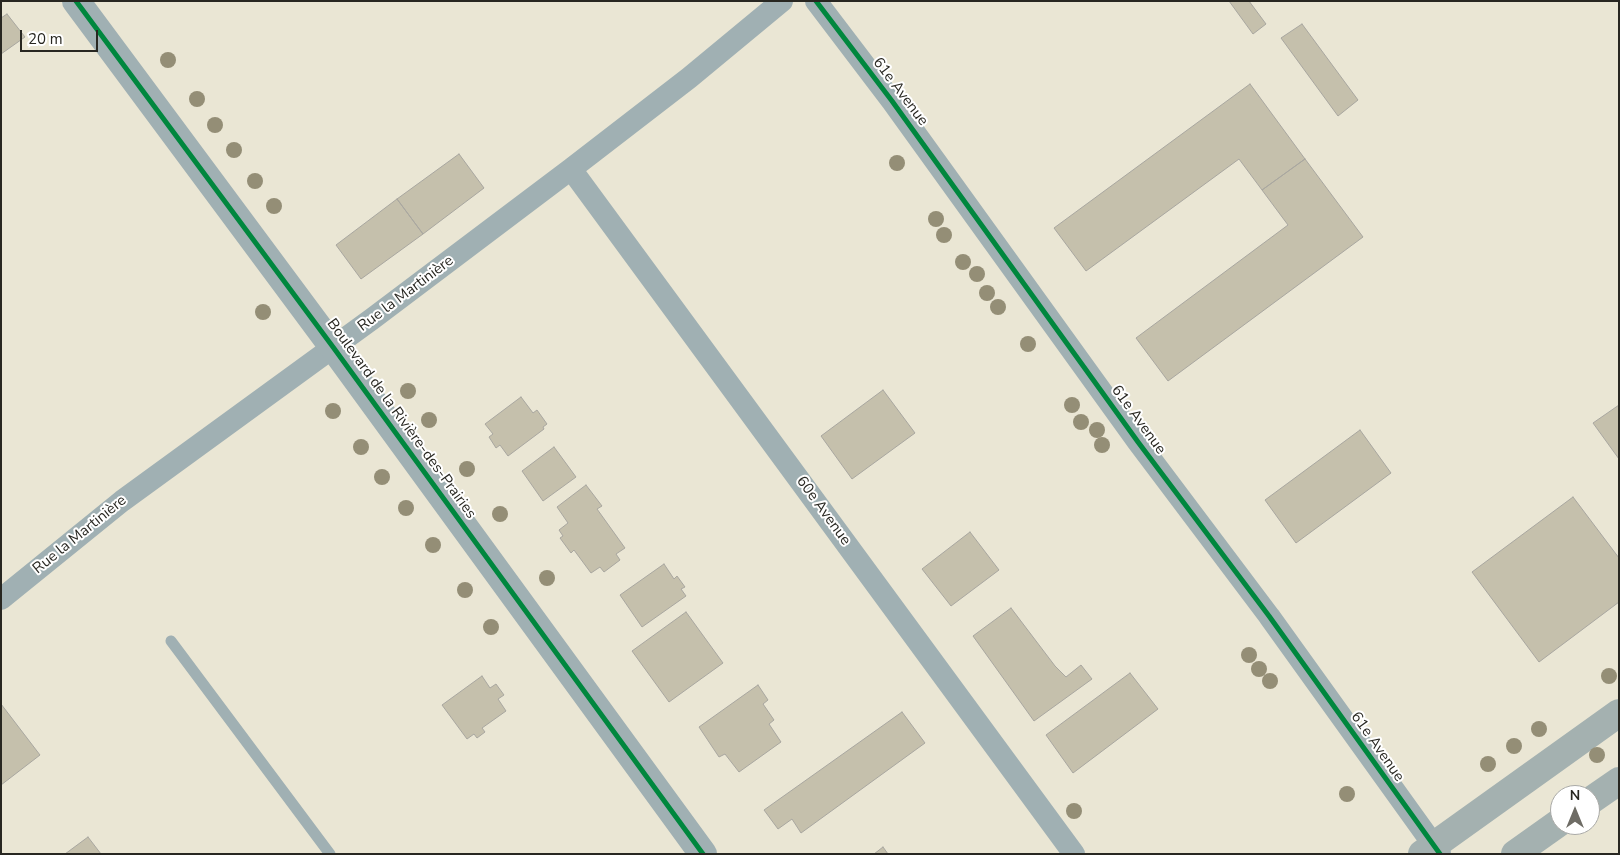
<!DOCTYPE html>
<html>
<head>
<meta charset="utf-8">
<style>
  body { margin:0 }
  #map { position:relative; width:1620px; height:855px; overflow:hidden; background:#f0ede4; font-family:"Nunito Sans",sans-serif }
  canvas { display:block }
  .frame { position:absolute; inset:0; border:2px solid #282721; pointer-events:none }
  .north { position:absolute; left:1550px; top:785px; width:50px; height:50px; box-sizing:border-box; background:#fff; border:1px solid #a9a9a6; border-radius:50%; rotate:0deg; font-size:14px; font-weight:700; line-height:20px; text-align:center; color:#282721 }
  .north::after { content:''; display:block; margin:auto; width:18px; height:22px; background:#6e6c65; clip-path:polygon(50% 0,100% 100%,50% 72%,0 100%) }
  .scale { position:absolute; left:20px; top:30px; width:78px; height:22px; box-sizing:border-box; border:2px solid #282721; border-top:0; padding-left:6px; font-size:15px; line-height:18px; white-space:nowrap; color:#282721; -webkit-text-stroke:4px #fff; paint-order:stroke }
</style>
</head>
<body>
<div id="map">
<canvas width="1620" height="855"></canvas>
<div class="frame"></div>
<div class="north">N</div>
<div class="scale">20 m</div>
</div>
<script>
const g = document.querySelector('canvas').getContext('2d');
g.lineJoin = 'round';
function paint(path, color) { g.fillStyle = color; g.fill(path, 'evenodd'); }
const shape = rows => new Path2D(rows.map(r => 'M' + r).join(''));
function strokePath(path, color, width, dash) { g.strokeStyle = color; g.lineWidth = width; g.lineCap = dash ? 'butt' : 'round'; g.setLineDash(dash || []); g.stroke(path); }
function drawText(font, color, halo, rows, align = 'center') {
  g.font = font + ' "Nunito Sans",sans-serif'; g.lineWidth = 4; g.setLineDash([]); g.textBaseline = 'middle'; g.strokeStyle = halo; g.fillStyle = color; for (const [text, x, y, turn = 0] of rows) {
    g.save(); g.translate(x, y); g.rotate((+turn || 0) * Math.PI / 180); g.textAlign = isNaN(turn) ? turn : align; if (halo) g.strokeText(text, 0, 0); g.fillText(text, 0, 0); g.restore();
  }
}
paint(shape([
  [1,1,1619,1,1619,854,1,854],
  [1560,795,1590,795,1590,825,1560,825]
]), '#eae6d4');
const building = shape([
  [1229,1,1249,1,1266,24,1253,34,1229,1],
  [7,14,25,37,1,54,1,18,7,14],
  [1302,24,1358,100,1338,116,1281,38,1302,24],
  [1250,84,1305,159,1262,190,1239,159,1086,271,1054,228,1250,84],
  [459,154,484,188,423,234,397,199,459,154],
  [1305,159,1363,237,1168,381,1136,338,1288,225,1262,190,1305,159],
  [397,199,423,234,361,279,336,245,397,199],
  [883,390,915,433,852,479,821,436,883,390],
  [521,397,533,413,537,410,547,424,543,427,544,429,508,456,500,445,496,448,489,437,493,434,485,424,521,397],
  [1619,405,1619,459,1593,423,1619,405],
  [1360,430,1391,473,1296,543,1265,500,1360,430],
  [554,447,576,477,543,501,522,471,554,447],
  [586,485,602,506,597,509,625,548,616,554,620,560,604,572,600,567,591,573,574,550,571,553,560,538,563,536,559,530,568,523,557,507,586,485],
  [1573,497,1619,558,1619,602,1539,662,1472,572,1573,497],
  [970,532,999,570,951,606,922,569,970,532],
  [664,564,674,579,677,576,685,587,681,589,686,596,642,627,620,595,664,564],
  [1011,608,1055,666,1066,677,1081,665,1092,679,1034,721,973,636,1011,608],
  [686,612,723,663,669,702,632,651,686,612],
  [1130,673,1158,709,1073,773,1046,735,1130,673],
  [482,676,490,688,496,684,504,695,498,699,506,711,482,728,485,732,477,738,474,734,467,739,442,705,482,676],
  [758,685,768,700,763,704,774,720,769,724,781,742,739,772,725,754,719,757,699,727,758,685],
  [1,704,40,755,1,785,1,704],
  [902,712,925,743,801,833,792,819,778,829,764,810,902,712],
  [88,837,101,854,65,854,88,837],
  [883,847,888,854,874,854,883,847]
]);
paint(building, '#c5c0ac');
strokePath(building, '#a9a7a0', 1);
strokePath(shape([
  [171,641,330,854]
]), '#a0b0b3', 11);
strokePath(shape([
  [816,1,892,101,1138,442,1269,616,1440,854],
  [571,169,1074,854],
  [1,599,122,501,372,319,571,169,689,78,782,1]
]), '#a0b0b3', 22);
strokePath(shape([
  [76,1,333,347,703,854]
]), '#a0b0b3', 28);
strokePath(shape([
  [1590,801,1619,781],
  [1422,854,1619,713],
  [1515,854,1560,822]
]), '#a4b1b0', 28);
strokePath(shape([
  [76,1,333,347,703,854],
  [816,1,892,101,1138,442,1269,616,1440,854]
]), '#00873e', 5);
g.fillStyle = '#948e76';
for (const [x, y] of [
  [168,60],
  [197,99],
  [215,125],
  [234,150],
  [897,163],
  [255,181],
  [274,206],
  [936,219],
  [944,235],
  [963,262],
  [977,274],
  [987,293],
  [998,307],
  [263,312],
  [1028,344],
  [408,391],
  [1072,405],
  [333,411],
  [429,420],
  [1081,422],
  [1097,430],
  [1102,445],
  [361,447],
  [467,469],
  [382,477],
  [406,508],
  [500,514],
  [433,545],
  [547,578],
  [465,590],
  [491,627],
  [1249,655],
  [1259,669],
  [1609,676],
  [1270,681],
  [1539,729],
  [1514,746],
  [1597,755],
  [1488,764],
  [1347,794],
  [1074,811]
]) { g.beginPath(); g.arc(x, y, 8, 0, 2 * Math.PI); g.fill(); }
drawText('15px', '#282721', '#fff', [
  ["61e Avenue",900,92,53],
  ["Rue la Martinière",406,294,-37],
  ["Boulevard de la Rivière-des-Prairies",401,419,54],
  ["61e Avenue",1138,420,54],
  ["60e Avenue",823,511,54],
  ["Rue la Martinière",80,535,-39],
  ["61e Avenue",1377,747,55]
]);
</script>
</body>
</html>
